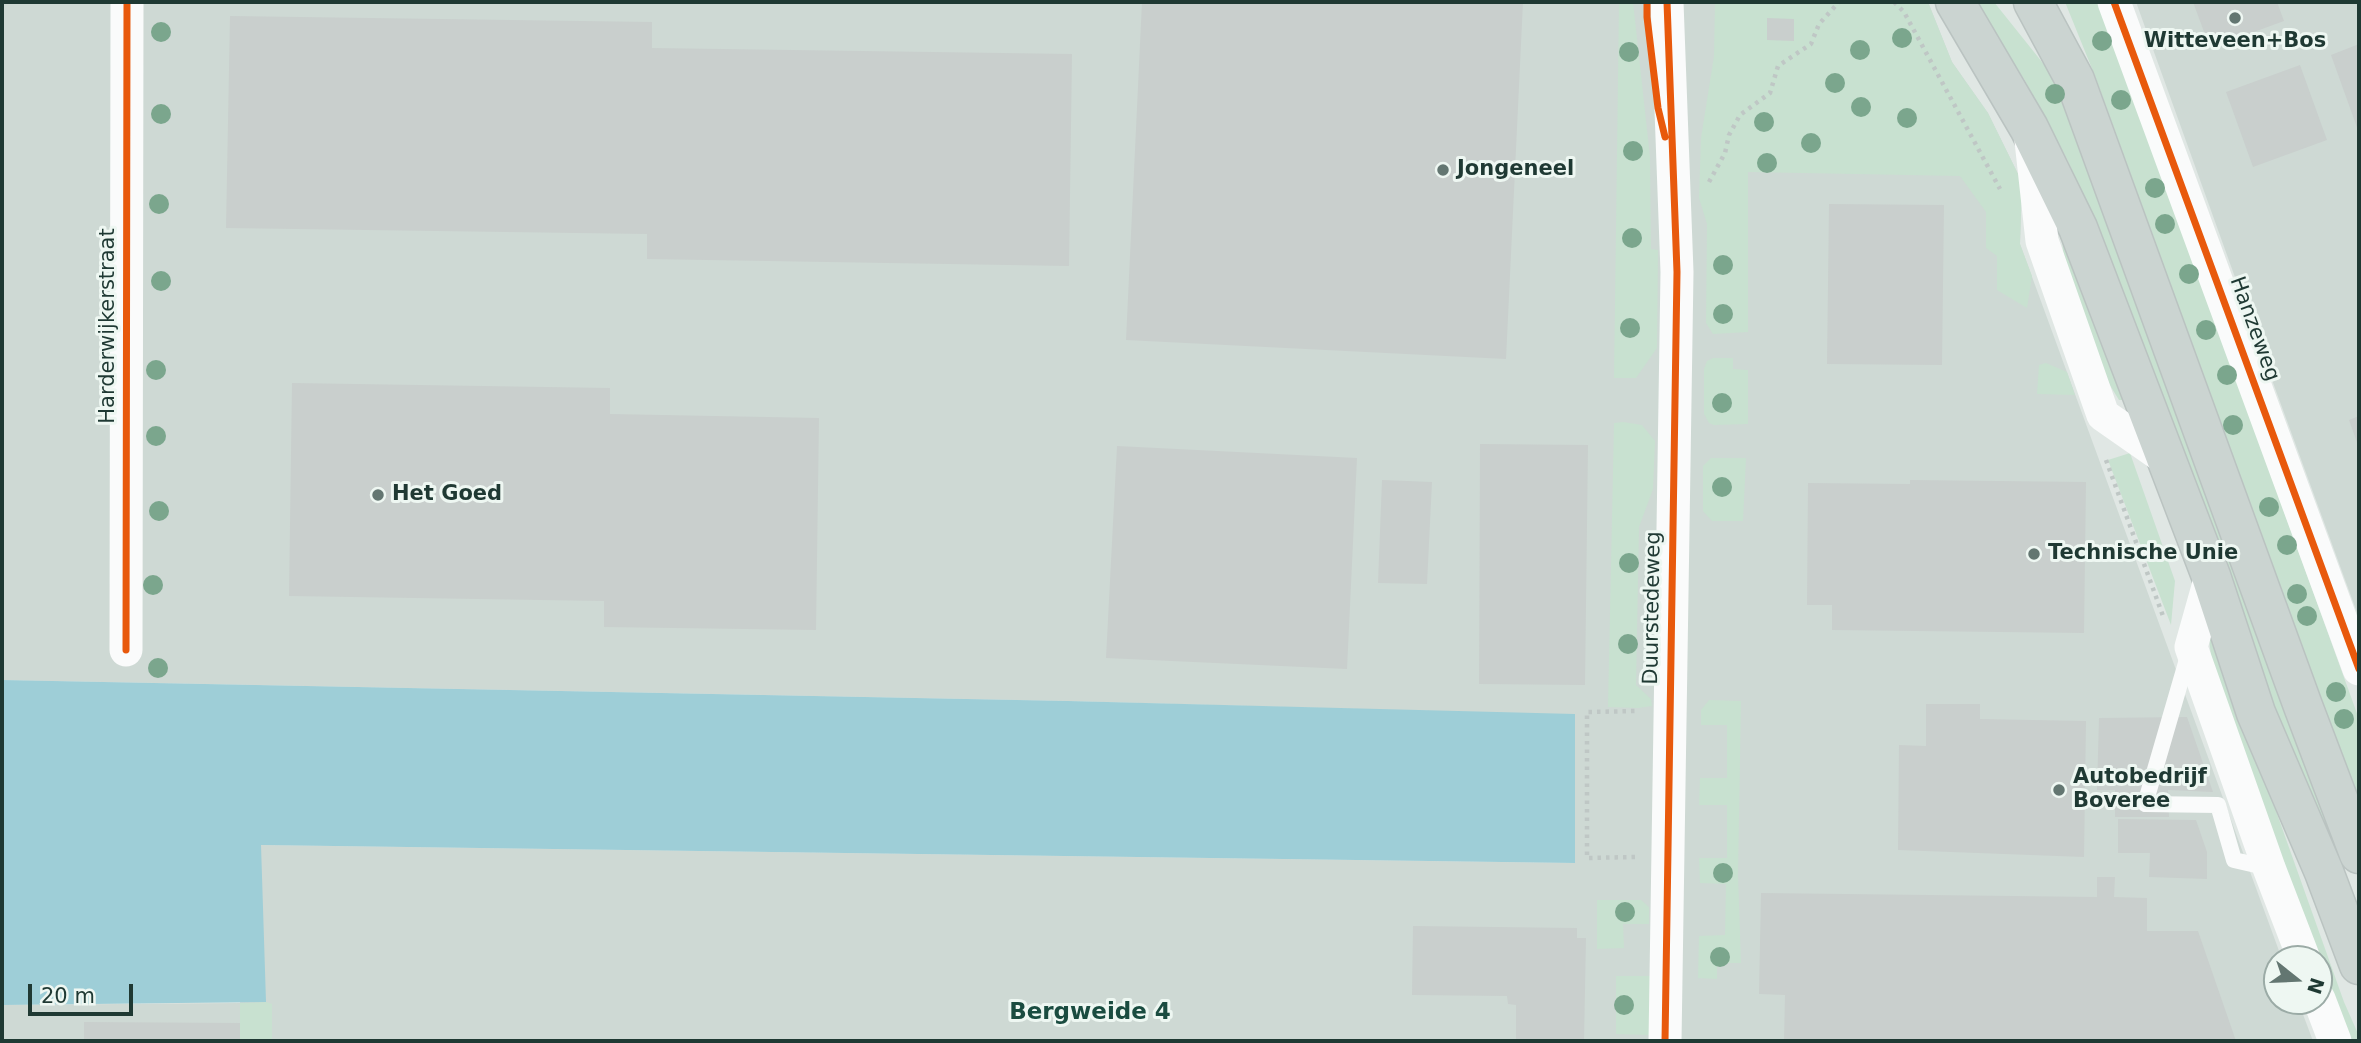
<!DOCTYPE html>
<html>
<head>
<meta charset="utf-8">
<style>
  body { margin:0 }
  #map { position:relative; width:2361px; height:1043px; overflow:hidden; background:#e0e7e4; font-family:"DejaVu Sans",sans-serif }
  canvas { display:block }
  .frame { position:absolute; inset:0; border:4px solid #1f3933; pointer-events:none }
  .north { position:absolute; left:2263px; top:945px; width:70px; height:70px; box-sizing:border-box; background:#eef7f2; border:2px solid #9baba6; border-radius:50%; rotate:108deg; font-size:19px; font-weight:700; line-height:28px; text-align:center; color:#1f3933 }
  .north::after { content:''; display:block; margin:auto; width:24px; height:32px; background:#637671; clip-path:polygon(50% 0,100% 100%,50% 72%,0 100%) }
  .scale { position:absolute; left:28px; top:984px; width:105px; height:32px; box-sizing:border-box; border:4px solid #1f3933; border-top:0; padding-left:9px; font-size:21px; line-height:24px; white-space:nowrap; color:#1f3933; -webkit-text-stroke:5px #eef7f2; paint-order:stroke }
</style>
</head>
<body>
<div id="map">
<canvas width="2361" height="1043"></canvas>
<div class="frame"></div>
<div class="north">N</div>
<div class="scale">20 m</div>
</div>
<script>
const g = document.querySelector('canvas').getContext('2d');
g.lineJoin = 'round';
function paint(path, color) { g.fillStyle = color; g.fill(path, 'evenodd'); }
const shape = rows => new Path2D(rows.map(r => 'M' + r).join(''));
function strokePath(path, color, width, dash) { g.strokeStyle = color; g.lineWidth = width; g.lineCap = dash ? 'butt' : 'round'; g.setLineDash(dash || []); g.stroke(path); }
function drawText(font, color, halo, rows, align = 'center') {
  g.font = font + ' "DejaVu Sans",sans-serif'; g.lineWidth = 6; g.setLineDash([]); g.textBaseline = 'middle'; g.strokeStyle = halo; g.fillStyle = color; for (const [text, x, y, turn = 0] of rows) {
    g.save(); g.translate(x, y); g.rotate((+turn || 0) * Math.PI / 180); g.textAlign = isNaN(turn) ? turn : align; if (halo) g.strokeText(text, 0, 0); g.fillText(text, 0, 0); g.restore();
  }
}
paint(shape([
  [2,2,1928,2,1952,62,1988,113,2022,182,2020,244,2282,959,2277,959,2277,1001,2298,1001,2313,1041,2,1041,2,1005,240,1003,261,845,1574,863,1575,715,1068,701,2,680],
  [2136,2,2359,2,2359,618,2268,369]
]), '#ced9d4');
paint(shape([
  [1619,2,1633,2,1650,157,1651,249,1658,250,1657,348,1636,378,1614,378],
  [1715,2,1928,2,1952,62,1988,113,2022,182,2020,244,2032,276,2027,308,1997,290,1997,256,1986,248,1986,212,1960,176,1748,172,1748,332,1713,334,1706,323,1707,224,1699,198,1701,138,1714,56],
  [1974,2,1994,2,2046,67,2057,87,2165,374,2307,773,2346,863,2339,866,2313,818,2093,218,2067,159,2024,79],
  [2065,2,2100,2,2359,719,2359,807,2095,76],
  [2062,239,2124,400,2119,400,2097,364,2065,274],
  [1713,358,1733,358,1733,369,1748,370,1748,424,1714,425,1709,423,1704,414,1704,369,1707,361],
  [2046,363,2067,372,2075,395,2037,394,2039,365],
  [1623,422,1642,425,1655,441,1653,489,1639,527,1636,685,1651,699,1652,706,1638,708,1608,707,1614,423],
  [2130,453,2175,581,2171,625,2108,460],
  [1711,458,1746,458,1743,521,1712,521,1703,511,1703,466],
  [2213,634,2344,1002,2359,1036,2359,1041,2352,1041,2326,996,2319,977,2319,959,2213,677,2209,637],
  [1709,700,1741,701,1738,875,1741,963,1717,963,1717,979,1698,978,1699,936,1725,935,1726,884,1700,883,1699,858,1727,858,1727,805,1699,805,1700,778,1727,778,1727,725,1701,725,1701,710],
  [1597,900,1641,900,1649,907,1649,924,1623,924,1624,948,1597,949],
  [1616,976,1650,976,1649,1035,1616,1034],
  [266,1002,272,1004,272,1041,240,1041,240,1003]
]), '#c8e1d0');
paint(shape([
  [2,680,1068,701,1575,714,1575,863,261,845,266,1002,2,1005]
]), '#9eced7');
paint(shape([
  [1142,2,1523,2,1506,359,1126,340],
  [2193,2,2277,2,2284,21,2210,48],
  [230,16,652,22,652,48,1072,54,1069,266,647,259,647,234,226,228],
  [1767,18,1794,19,1794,41,1767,40],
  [2359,44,2359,133,2331,55],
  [2300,65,2327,140,2253,167,2226,92],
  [1829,204,1944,205,1942,365,1827,364],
  [292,383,610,388,610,414,819,418,816,630,604,627,604,601,289,596],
  [2359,416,2359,448,2349,420],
  [1480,444,1588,445,1585,685,1479,684],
  [1117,446,1357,458,1347,669,1106,658],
  [1382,480,1432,482,1427,584,1378,583],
  [1910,480,2086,482,2084,633,1832,630,1832,605,1807,605,1808,483,1910,484],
  [1926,704,1980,704,1980,719,2086,721,2084,857,1898,850,1899,745,1926,746],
  [2187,717,2213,792,2168,790,2169,817,2115,817,2115,790,2097,790,2099,718],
  [2118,819,2196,820,2207,852,2207,879,2149,877,2150,853,2118,853],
  [2097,877,2115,877,2114,897,2147,898,2147,931,2198,931,2236,1041,1784,1041,1785,995,1759,994,1761,893,2097,897],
  [1413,926,1577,928,1577,938,1586,938,1584,1041,1516,1041,1516,1005,1508,1004,1507,996,1412,995],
  [84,1022,240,1023,240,1041,84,1041]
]), '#c9cfcd');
const primary = shape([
  [1955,2,2029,128,2078,228,2211,576,2256,713,2324,872,2359,965],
  [2033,2,2075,80,2303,706,2359,854]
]);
strokePath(primary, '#bac3c1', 41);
strokePath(shape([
  [1894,2,1904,12,2000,189],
  [1709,182,1725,153,1729,135,1740,115,1770,93,1778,66,1811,44,1819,24,1839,2],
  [2106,460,2163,616],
  [1635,857,1587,858,1587,712,1637,711]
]), '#bfc7c5', 4.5, [3.5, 5]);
strokePath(shape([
  [2188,656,2145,804,2218,805,2234,860,2269,868]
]), '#fafbfb', 16);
strokePath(shape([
  [2114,2,2359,669],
  [2031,141,2042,241,2103,415,2166,459],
  [2211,576,2191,647,2269,868,2304,959],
  [126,650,127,2],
  [2319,999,2335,1041],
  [1665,1041,1677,272,1667,2]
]), '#fafbfb', 33);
strokePath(primary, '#cbd4d1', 38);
strokePath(shape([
  [1647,2,1647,17,1658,108,1665,137],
  [2114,2,2359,669],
  [126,650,127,2],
  [1665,1041,1677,272,1667,2]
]), '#e8590c', 7);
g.fillStyle = '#7ba68d';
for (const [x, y] of [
  [161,32],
  [1902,38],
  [2102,41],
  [1860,50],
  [1629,52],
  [1835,83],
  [2055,94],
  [2121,100],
  [1861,107],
  [161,114],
  [1907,118],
  [1764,122],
  [1811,143],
  [1633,151],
  [1767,163],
  [2155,188],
  [159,204],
  [2165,224],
  [1632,238],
  [1723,265],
  [2189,274],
  [161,281],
  [1723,314],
  [1630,328],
  [2206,330],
  [156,370],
  [2227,375],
  [1722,403],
  [2233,425],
  [156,436],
  [1722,487],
  [2269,507],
  [159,511],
  [2287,545],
  [1629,563],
  [153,585],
  [2297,594],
  [2307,616],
  [1628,644],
  [158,668],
  [2336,692],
  [2344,719],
  [1723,873],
  [1625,912],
  [1720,957],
  [1624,1005]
]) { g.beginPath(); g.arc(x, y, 10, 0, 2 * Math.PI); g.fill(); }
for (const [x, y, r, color] of [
  [2235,18,7,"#637671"],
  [1443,170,7,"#637671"],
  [378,495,7,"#637671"],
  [2034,554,7,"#637671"],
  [2059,790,7,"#637671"]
]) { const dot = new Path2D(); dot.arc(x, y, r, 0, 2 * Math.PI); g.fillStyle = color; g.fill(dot); strokePath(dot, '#eef7f2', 2.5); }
drawText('bold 21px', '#1f3933', '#eef7f2', [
  ["Witteveen+Bos",2235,42,"center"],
  ["Jongeneel",1457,170],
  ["Het Goed",392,495],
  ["Technische Unie",2048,554],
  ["Autobedrijf",2073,778],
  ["Boveree",2073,802]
], 'left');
drawText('21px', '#1f3933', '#eef7f2', [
  ["Harderwijkerstraat",109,326,-90],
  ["Hanzeweg",2254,329,70],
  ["Duurstedeweg",1653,608,-89]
]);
drawText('bold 23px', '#1a4c40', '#eef7f2', [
  ["Bergweide 4",1090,1013]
]);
</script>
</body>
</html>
